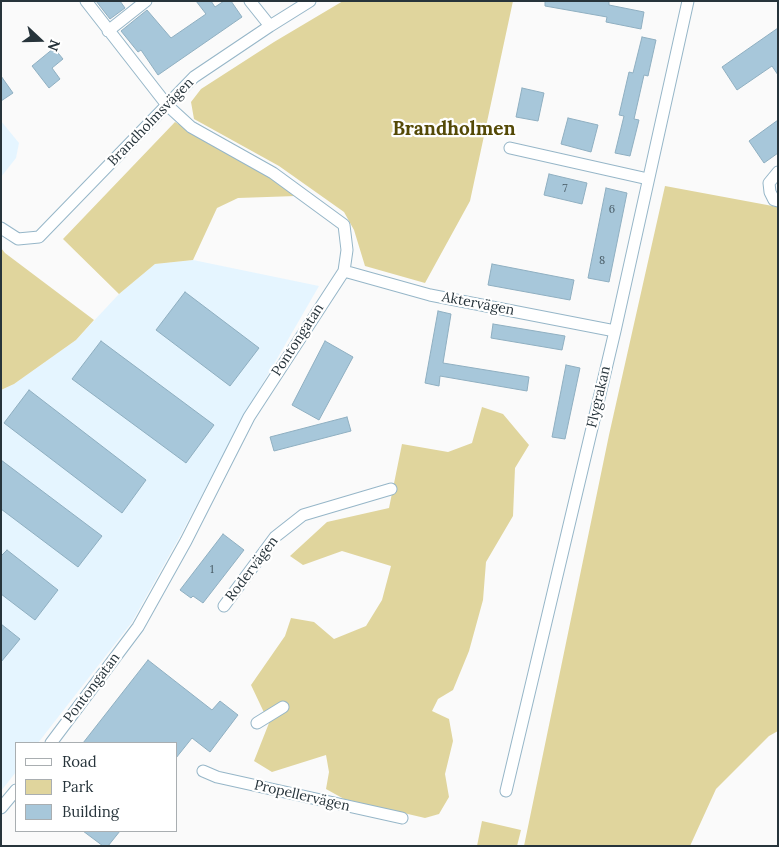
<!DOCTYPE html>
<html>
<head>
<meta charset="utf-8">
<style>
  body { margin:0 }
  #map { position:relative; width:779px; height:847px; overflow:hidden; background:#fafafa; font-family:Lora,serif }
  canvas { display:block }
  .frame { position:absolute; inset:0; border:2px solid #27343b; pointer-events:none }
  .legend { position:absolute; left:15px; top:742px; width:162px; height:90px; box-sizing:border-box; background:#fff; border:1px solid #a9aeb1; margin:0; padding:6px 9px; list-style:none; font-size:15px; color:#27343b }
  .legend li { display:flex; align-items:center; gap:10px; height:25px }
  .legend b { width:25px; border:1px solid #a9aeb1 }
  .north { position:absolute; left:15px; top:15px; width:50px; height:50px; -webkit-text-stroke:4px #fff; paint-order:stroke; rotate:111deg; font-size:14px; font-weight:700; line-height:20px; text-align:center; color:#27343b }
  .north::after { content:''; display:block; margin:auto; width:18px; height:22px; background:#27343b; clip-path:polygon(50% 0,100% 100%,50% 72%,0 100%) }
</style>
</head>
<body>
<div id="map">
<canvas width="779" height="847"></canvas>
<div class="frame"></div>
<ul class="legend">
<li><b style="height:6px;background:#fff"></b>Road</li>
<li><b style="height:14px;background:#e0d59d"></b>Park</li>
<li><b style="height:14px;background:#a7c7da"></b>Building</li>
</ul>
<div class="north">N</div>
</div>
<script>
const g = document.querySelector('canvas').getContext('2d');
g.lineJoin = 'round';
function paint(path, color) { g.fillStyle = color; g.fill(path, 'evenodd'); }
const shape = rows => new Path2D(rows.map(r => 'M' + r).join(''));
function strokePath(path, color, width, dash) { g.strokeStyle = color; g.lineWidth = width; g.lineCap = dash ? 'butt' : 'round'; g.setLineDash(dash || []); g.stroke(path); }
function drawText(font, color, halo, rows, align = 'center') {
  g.font = font + ' Lora,serif'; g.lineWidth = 4.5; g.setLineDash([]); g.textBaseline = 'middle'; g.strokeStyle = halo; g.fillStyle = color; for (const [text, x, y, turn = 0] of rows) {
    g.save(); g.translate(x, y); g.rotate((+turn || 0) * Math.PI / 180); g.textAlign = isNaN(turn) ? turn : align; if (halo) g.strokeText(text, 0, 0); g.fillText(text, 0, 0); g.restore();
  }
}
paint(shape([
  [1,121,19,143,16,158,1,177],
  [193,260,319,286,245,414,180,536,132,622,38,743,16,743,16,772,1,791,1,390,14,384,76,340,119,294,155,264]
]), '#e5f5ff');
paint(shape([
  [343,1,513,1,470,201,425,283,365,266,354,230,344,212,279,166,194,119,191,102,201,89,274,42],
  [175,122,269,177,296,196,238,198,217,208,193,260,155,264,119,294,63,239],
  [665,186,778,207,778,731,769,736,716,789,690,846,524,846,609,435],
  [1,248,5,253,94,320,76,340,14,384,1,390],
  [482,407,503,414,529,445,515,468,513,516,486,562,483,600,469,651,453,690,438,699,432,711,449,719,453,741,445,774,449,797,439,814,425,818,344,799,326,789,329,772,326,755,272,772,254,761,269,723,251,685,285,636,291,618,314,622,334,639,366,626,382,600,391,566,342,551,303,565,290,556,327,522,389,508,402,444,448,452,472,443],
  [482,821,521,830,517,846,477,846]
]), '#e0d59d');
const building = shape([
  [96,1,120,1,125,8,110,19,96,1],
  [196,1,211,1,215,7,224,1,231,1,242,17,158,75,141,50,138,52,121,31,147,10,171,38,206,14,196,1],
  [545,1,609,1,609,5,644,12,641,29,606,22,607,17,545,6,545,1],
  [778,28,778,75,772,66,737,90,722,67,778,28],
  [642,37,656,40,648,76,644,75,634,119,639,120,630,156,615,153,624,116,619,115,629,72,633,73,642,37],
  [54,48,63,59,52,68,60,79,49,88,32,66,54,48],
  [1,76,13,93,1,101,1,76],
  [522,88,544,93,538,121,516,117,522,88],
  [568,118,598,125,591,152,561,144,568,118],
  [778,120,778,153,764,163,749,141,778,120],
  [549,174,587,183,582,204,544,195,549,174],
  [606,188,627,193,609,282,588,278,606,188],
  [492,264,574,280,570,300,488,285,492,264],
  [185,292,259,348,230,386,156,330,185,292],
  [438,311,451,314,443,363,529,377,527,391,440,376,439,386,425,383,438,311],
  [493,324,565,336,562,350,491,338,493,324],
  [101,341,214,425,186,463,72,379,101,341],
  [325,341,353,357,319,420,292,405,325,341],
  [566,365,580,368,565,439,552,437,566,365],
  [29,390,146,480,122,513,4,423,29,390],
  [347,417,351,431,274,451,270,437,347,417],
  [1,460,102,536,78,567,1,509,1,460],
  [223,534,244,550,203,603,193,596,191,598,180,590,223,534],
  [7,550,58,590,35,620,1,594,1,556,7,550],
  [1,624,20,639,1,662,1,624],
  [148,660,212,710,220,701,238,715,210,752,192,738,176,758,176,743,83,743,148,660],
  [83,831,120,831,108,846,103,846,83,831]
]);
paint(building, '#a7c7da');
strokePath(building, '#8fafc1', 1);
const minor = shape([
  [250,1,270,26],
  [108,31,146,1],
  [510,148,648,179],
  [778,172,769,183,770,192,774,200,778,201],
  [1,228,18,239,39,237,194,77,270,26,310,1],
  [344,271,430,295,615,331],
  [224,606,275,537,303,515,391,489],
  [257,723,283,707],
  [51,743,138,627,186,541,249,417,344,271,347,250,344,225,273,173,191,127,167,105,86,1],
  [203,771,217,777,402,818],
  [506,791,615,331,688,1],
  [1,808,16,790]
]);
strokePath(minor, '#96b6c8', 13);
strokePath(minor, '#fff', 11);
drawText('11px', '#475963', null, [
  ["7",565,189],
  ["6",612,210],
  ["8",602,261],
  ["1",212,570]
]);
drawText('14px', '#27343b', '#fff', [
  ["Brandholmsvägen",151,122,-46],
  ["Aktervägen",478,304,11],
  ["Pontongatan",298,340,-57],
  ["Flygrakan",599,397,-77],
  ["Rodervägen",252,569,-53],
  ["Pontongatan",92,688,-53],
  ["Propellervägen",302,796,13]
]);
drawText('bold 19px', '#544906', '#fff', [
  ["Brandholmen",454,130]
]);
</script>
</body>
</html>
